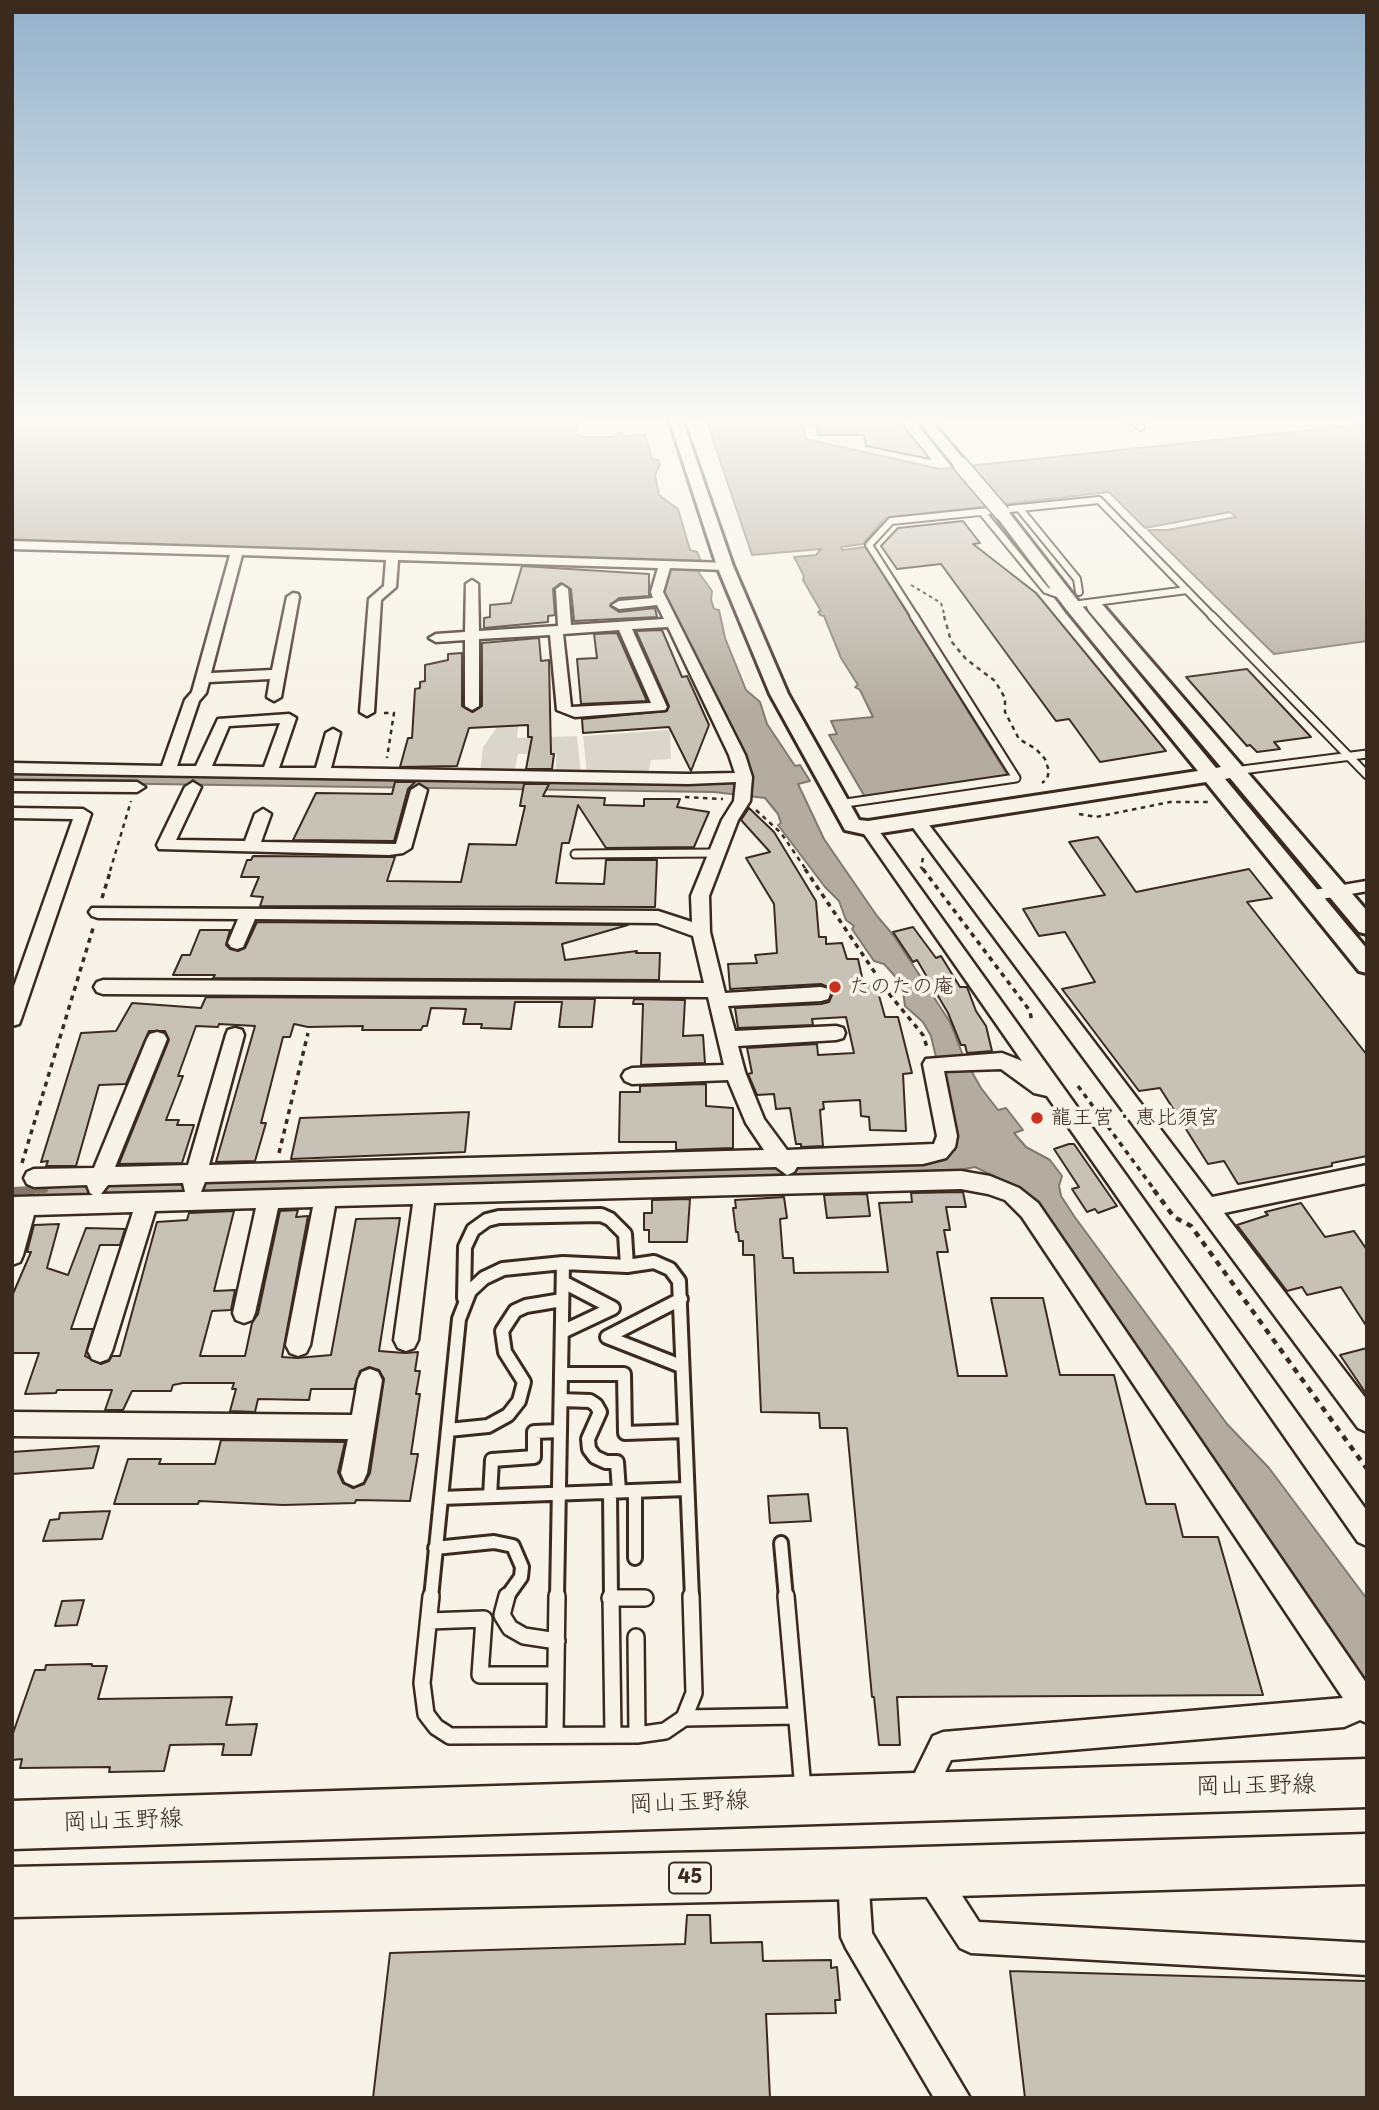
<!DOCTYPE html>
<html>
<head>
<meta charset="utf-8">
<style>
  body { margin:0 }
  #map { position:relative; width:1379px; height:2110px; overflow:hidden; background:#f7f3e8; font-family:"Playpen Sans",sans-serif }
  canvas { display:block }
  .frame { position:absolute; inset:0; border:14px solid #3b2a1e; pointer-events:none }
</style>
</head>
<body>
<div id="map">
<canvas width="1379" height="2110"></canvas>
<div class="frame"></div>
</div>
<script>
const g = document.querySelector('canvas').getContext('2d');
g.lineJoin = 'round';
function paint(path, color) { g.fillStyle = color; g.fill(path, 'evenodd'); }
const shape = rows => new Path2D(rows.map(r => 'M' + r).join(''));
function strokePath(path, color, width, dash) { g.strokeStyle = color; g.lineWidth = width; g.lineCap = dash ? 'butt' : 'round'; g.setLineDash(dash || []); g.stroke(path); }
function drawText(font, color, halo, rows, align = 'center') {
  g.font = font + ' "Playpen Sans","Klee One",sans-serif'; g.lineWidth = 7; g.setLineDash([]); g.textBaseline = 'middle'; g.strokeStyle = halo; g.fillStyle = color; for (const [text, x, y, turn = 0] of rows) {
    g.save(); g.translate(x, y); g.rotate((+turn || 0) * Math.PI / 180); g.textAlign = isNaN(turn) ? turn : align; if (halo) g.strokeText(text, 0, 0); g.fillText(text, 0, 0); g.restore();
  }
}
paint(shape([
  [498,726,518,726,517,738,577,736,581,775,556,774,556,754,518,754,514,773,480,772,483,747],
  [670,730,671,759,651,760,648,775,587,774,583,736]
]), '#dbd6cb');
const water = shape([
  [12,416,575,416,579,435,583,437,614,437,614,434,621,433,622,436,645,435,652,459,658,460,660,465,655,475,659,495,678,509,690,550,697,552,701,561,698,564,699,573,712,591,711,600,714,609,719,610,725,638,746,690,760,702,767,724,795,766,800,765,810,781,798,784,824,839,877,916,894,936,950,1022,964,1058,981,1088,998,1110,1006,1108,1023,1130,1014,1133,1026,1147,1050,1160,1062,1176,1059,1186,1061,1196,1074,1216,1227,1424,1269,1468,1367,1599,1367,1685,1035,1203,1004,1181,975,1167,950,1172,37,1196,42,1183,942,1157,955,1150,955,1138,931,1036,923,1022,905,1006,902,984,884,964,874,961,852,929,854,926,846,920,839,901,825,887,778,825,781,823,778,814,765,798,714,792,12,782,12,772,750,780,660,590,670,571,670,563,12,541,12,416],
  [705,416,801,416,806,439,940,469,1367,424,1367,641,1274,654,1148,530,1168,530,1236,517,1230,512,1145,528,1109,492,885,518,863,544,841,547,842,550,865,547,868,550,1008,776,865,797,829,735,837,734,831,721,873,717,860,690,855,687,858,685,841,658,824,616,820,615,818,612,821,611,803,580,804,576,794,557,816,555,821,549,752,555,705,416]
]);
paint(water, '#b4aca0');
strokePath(water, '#84786c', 2);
strokePath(shape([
  [12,1191,45,1190]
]), '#84786c', 6);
strokePath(shape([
  [12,1191,34,1190]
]), '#84786c', 8);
const building = shape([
  [815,416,895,416,930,459,866,446,864,435,818,435,815,416],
  [963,521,980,543,973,544,1036,593,1166,751,1100,762,1069,719,1056,721,941,564,897,569,881,546,898,528,963,521],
  [522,566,649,574,649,596,619,598,610,606,619,612,655,608,657,617,574,621,571,589,561,583,553,589,555,615,548,616,548,622,484,628,484,618,490,617,490,605,511,603,522,566],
  [662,630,682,677,687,676,709,725,691,771,669,727,583,733,582,719,667,711,669,706,636,631,662,630],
  [617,633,647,701,581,704,577,659,597,658,594,634,617,633],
  [539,638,541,661,549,660,551,754,554,754,552,769,526,769,532,737,528,737,528,725,469,728,457,766,400,767,408,738,412,738,415,689,420,688,420,682,425,681,425,665,448,660,448,654,462,653,462,706,473,712,482,706,482,643,539,638],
  [1247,669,1311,737,1274,742,1280,749,1257,752,1250,745,1247,746,1186,677,1247,669],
  [395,782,415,782,408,789,394,841,293,840,316,793,392,794,395,782],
  [524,784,549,784,543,796,605,798,604,805,644,806,644,799,680,799,677,807,709,812,694,847,606,848,578,805,569,843,562,843,556,883,604,884,606,860,657,860,655,907,260,906,263,897,251,896,259,877,241,877,247,860,251,860,253,856,392,857,395,857,387,881,461,882,469,844,516,845,525,806,520,806,524,784],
  [749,808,774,832,816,901,819,937,826,937,826,944,842,943,847,959,858,959,864,986,876,985,885,1017,898,1017,912,1073,903,1074,906,1131,870,1130,869,1117,861,1116,860,1100,823,1102,824,1109,820,1110,823,1146,801,1147,801,1144,796,1144,790,1108,776,1109,774,1094,757,1095,748,1074,752,1073,747,1048,817,1044,818,1055,854,1053,846,1017,812,1019,813,1025,738,1028,735,1008,821,1004,829,1002,832,995,830,988,821,984,730,989,728,964,757,963,755,955,777,953,774,904,746,858,770,852,741,820,749,808],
  [1098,837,1136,892,1249,869,1272,898,1247,902,1367,1055,1367,1156,1332,1163,1332,1166,1238,1184,1224,1161,1208,1164,1160,1088,1139,1091,1062,989,1095,982,1065,932,1039,936,1023,909,1105,895,1069,842,1098,837],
  [257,922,628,925,562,944,565,960,637,951,636,953,660,953,659,980,213,978,215,975,173,975,182,955,190,955,200,930,230,930,226,945,230,949,238,951,245,948,257,922],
  [913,927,936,958,941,956,960,987,967,987,976,1011,986,1026,992,1051,967,1053,965,1045,961,1045,948,1013,917,960,913,962,893,932,913,927],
  [206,997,595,999,592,1027,559,1027,562,1002,515,1002,511,1029,481,1028,482,1024,463,1024,466,1009,431,1008,427,1026,423,1026,421,1030,362,1030,363,1026,308,1027,294,1024,290,1037,283,1037,261,1123,266,1123,255,1161,216,1162,255,1026,219,1024,218,1027,196,1026,178,1076,183,1076,166,1120,179,1120,177,1125,194,1125,182,1163,119,1164,169,1040,165,1031,149,1031,126,1084,99,1085,76,1166,46,1166,48,1161,41,1162,81,1033,116,1031,132,1003,201,1008,206,997],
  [634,999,685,1000,683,1036,703,1035,705,1063,641,1065,643,1004,633,1004,634,999],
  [706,1084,706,1106,733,1108,733,1148,676,1150,676,1142,619,1142,620,1092,640,1092,640,1086,706,1084],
  [469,1112,465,1152,291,1159,300,1118,469,1112],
  [1069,1144,1074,1144,1117,1206,1098,1213,1095,1209,1087,1212,1072,1189,1079,1187,1054,1149,1069,1144],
  [963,1192,966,1207,946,1207,950,1230,944,1230,948,1252,937,1252,958,1376,1007,1376,991,1298,1043,1298,1060,1375,1114,1375,1146,1504,1175,1504,1183,1537,1218,1537,1263,1695,897,1697,900,1745,879,1745,874,1697,872,1697,847,1428,820,1428,819,1413,761,1412,754,1255,743,1255,743,1241,739,1241,738,1232,736,1232,733,1208,736,1208,735,1200,784,1197,787,1218,780,1219,783,1258,793,1258,794,1273,888,1272,879,1203,912,1202,911,1193,963,1192],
  [867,1194,870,1216,827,1218,824,1195,867,1194],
  [690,1199,687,1242,649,1242,649,1230,644,1230,644,1213,652,1213,652,1200,690,1199],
  [1301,1203,1325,1237,1354,1231,1367,1250,1367,1327,1341,1287,1307,1295,1302,1287,1287,1291,1237,1225,1268,1215,1265,1212,1301,1203],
  [298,1210,296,1217,308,1216,282,1357,297,1358,331,1355,356,1219,400,1218,379,1351,405,1353,418,1352,415,1371,420,1371,416,1394,420,1394,411,1454,418,1454,410,1501,356,1500,355,1503,283,1505,199,1501,198,1504,114,1504,128,1459,161,1459,159,1464,215,1464,221,1440,345,1442,338,1472,343,1483,353,1488,364,1484,370,1473,384,1379,379,1370,369,1367,360,1371,354,1389,311,1389,309,1400,258,1399,255,1412,230,1411,236,1389,232,1389,234,1383,183,1383,173,1385,171,1391,132,1391,123,1410,105,1410,112,1390,57,1390,56,1393,25,1394,39,1353,12,1353,12,1296,31,1252,27,1252,34,1225,59,1224,47,1268,68,1275,86,1228,125,1229,120,1245,100,1245,71,1329,93,1329,85,1356,101,1364,109,1361,112,1356,120,1356,157,1222,187,1220,189,1213,234,1211,214,1291,235,1290,231,1310,212,1311,200,1356,245,1356,252,1323,258,1314,280,1211,298,1210],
  [1367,1348,1367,1395,1340,1355,1367,1348],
  [99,1446,93,1468,12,1474,12,1452,99,1446],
  [808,1494,811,1521,770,1523,768,1496,808,1494],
  [110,1511,102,1539,43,1541,50,1520,59,1519,60,1513,110,1511],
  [84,1600,77,1625,55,1626,62,1601,84,1600],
  [92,1664,92,1666,107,1666,98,1699,232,1697,226,1725,257,1724,251,1755,222,1755,224,1744,170,1745,164,1771,109,1772,110,1767,20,1768,22,1759,12,1760,12,1736,35,1670,45,1670,46,1665,92,1664],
  [687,1915,710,1915,711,1943,762,1942,763,1961,831,1960,831,1968,837,1967,840,2000,835,2000,836,2013,766,2014,770,2098,373,2098,390,1953,685,1944,687,1915],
  [1010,1971,1367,1981,1367,2098,1025,2098,1010,1971]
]);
paint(building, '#c8c1b6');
strokePath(building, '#3b2a1e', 2);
const serviceFar4 = shape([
  [1129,416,1141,427],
  [1019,508,1077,579,1079,592],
  [982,512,1046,590,1066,597],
  [1072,605,1187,590],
  [915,617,869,545,891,521,1099,500,1213,617]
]);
const serviceFar3 = shape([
  [1212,616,1367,775],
  [1234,771,1367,754],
  [839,804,1016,778,914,616],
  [575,854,717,853]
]);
const serviceFar2 = shape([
  [1309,896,1367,886]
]);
const serviceFar1 = shape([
  [464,1298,465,1247,473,1230,487,1220,499,1217,601,1215,610,1219,625,1234,627,1266],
  [681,1299,607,1337,681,1366],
  [562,1332,613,1308,563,1282],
  [561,1374,624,1374,625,1433,684,1431],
  [561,1400,590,1401,596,1405,600,1412,588,1439,589,1449,595,1457,606,1462,617,1462,619,1491],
  [448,1430,488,1426,508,1415,519,1401,524,1382,505,1352,502,1331,515,1311,526,1306,562,1300],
  [635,1491,635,1558],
  [610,1492,611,1598],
  [490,1496,492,1460,534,1457,534,1432,560,1431],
  [441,1498,686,1489],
  [781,1543,786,1598],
  [435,1548,494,1542,513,1546,522,1567,521,1577,506,1598],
  [431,1598,459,1319,470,1291,484,1278,503,1269,563,1263,627,1266,654,1262,670,1269,679,1281,692,1598],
  [557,1598,563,1263]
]);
const service = shape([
  [431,1596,422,1683,426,1714,436,1727,450,1736,637,1735,665,1731,684,1718,694,1693,691,1596],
  [507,1596,502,1615,510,1628,524,1636,557,1641],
  [611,1596,613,1734],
  [786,1596,803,1789],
  [610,1598,645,1598],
  [429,1621,484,1619,480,1675,556,1675],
  [636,1637,637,1735],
  [684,1718,796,1716],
  [555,1734,557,1596]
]);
const minor = shape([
  [12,541,729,563,729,569,725,570,670,568,663,592,745,755,752,777,750,801,738,820,709,896,710,932,725,993,821,987,828,989,830,994,828,999,821,1001,728,1006,735,1031,836,1026,843,1028,845,1033,843,1038,836,1040,738,1046,745,1072,764,1119,787,1150,934,1144,937,1136,923,1064,926,1059,1002,1053,1022,1061,860,828,868,823,874,824,1367,1511,1367,1546,1358,1542,1047,1096,1034,1093,1001,1069,944,1071,957,1136,955,1147,946,1158,923,1164,797,1167,794,1172,787,1175,776,1167,205,1182,201,1192,961,1171,990,1176,1019,1188,1038,1203,1367,1684,1367,1723,1360,1720,1344,1727,951,1760,929,1805,919,1810,909,1805,904,1795,909,1785,933,1736,943,1732,1343,1698,1022,1217,1005,1200,988,1194,961,1189,434,1203,418,1340,414,1348,406,1351,398,1348,394,1340,413,1204,335,1206,310,1345,306,1353,298,1356,290,1353,286,1345,313,1207,278,1208,255,1313,252,1320,244,1323,236,1320,233,1313,256,1208,155,1211,112,1351,108,1359,100,1362,92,1359,88,1351,133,1212,34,1215,23,1255,20,1262,12,1265,12,1197,93,1195,90,1193,87,1185,34,1187,27,1184,24,1178,27,1172,34,1169,94,1168,147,1039,150,1034,157,1032,164,1034,167,1039,115,1167,188,1165,226,1035,228,1030,235,1028,242,1030,244,1035,209,1165,764,1150,746,1123,728,1080,632,1084,625,1081,622,1076,625,1071,632,1068,724,1065,708,997,103,994,97,992,94,987,97,982,103,980,704,983,693,936,657,923,255,919,243,947,237,949,231,947,228,943,238,919,98,918,92,916,89,912,92,908,658,911,692,922,691,896,722,820,734,801,736,782,688,784,12,773,12,763,162,766,185,700,192,692,230,555,12,549,12,541],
  [242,555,386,560,384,586,369,599,360,712,367,716,374,712,381,600,396,587,398,560,658,568,651,592,653,598,619,601,612,605,619,609,657,605,664,619,571,625,568,589,562,585,556,589,558,626,479,631,478,584,472,580,466,584,465,632,436,634,429,638,436,642,465,640,465,706,472,710,479,706,479,639,550,635,557,710,575,717,665,710,667,707,632,629,668,627,729,755,735,773,688,774,331,768,340,733,333,729,326,733,316,768,279,768,296,718,289,714,218,719,196,766,177,766,199,701,206,693,209,682,270,679,267,697,274,701,281,697,299,597,298,594,293,593,287,597,272,670,211,673,242,555],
  [619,630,651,703,571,707,563,634,619,630],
  [280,723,264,767,212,766,229,726,280,723],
  [183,1183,185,1192,101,1194,108,1185,183,1183],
  [12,781,137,782,145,787,137,792,12,791,12,781],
  [193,782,201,787,176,840,245,841,255,814,263,809,271,814,261,842,396,844,411,790,419,785,427,790,411,848,403,853,389,855,159,849,157,845,185,787,193,782],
  [12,808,83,809,91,814,21,1019,19,1024,12,1026,12,992,73,819,12,818,12,808],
  [917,816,923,817,1212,1197,1367,1165,1367,1183,1224,1213,1367,1400,1367,1432,1358,1428,911,825,909,821,917,816],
  [370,1369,378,1372,382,1380,367,1473,363,1482,354,1486,345,1482,341,1473,348,1439,12,1436,12,1412,352,1415,358,1380,362,1372,370,1369],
  [930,1859,941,1863,979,1922,1367,1943,1367,1975,971,1953,960,1948,919,1885,915,1874,919,1863,930,1859],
  [853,1860,864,1864,868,1875,872,1933,970,2098,934,2098,846,1948,841,1937,838,1875,842,1864,853,1860]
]);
const tertiary = shape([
  [668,416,681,416,733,566,788,694,859,820,868,821,1198,771,1066,609,994,513,997,510,1007,510,1078,601,1216,768,1221,767,1089,611,1087,607,1089,603,1101,603,1367,911,1367,934,1359,932,1230,778,1225,779,1367,949,1367,973,1359,971,1206,782,868,835,845,830,770,694,717,566,668,416],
  [914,416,927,416,966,462,966,468,956,468,914,416]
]);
const primary = shape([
  [1367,1759,1367,1807,12,1849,12,1801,1367,1759],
  [1367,1834,1367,1884,853,1899,12,1917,12,1867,853,1849,1367,1834]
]);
strokePath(serviceFar4, '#3b2a1e', 10);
strokePath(serviceFar3, '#3b2a1e', 11);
strokePath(serviceFar2, '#3b2a1e', 15);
strokePath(serviceFar1, '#3b2a1e', 18);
strokePath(service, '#3b2a1e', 20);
strokePath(minor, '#3b2a1e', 5);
strokePath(tertiary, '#3b2a1e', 6);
strokePath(primary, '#3b2a1e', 5);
strokePath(shape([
  [911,585,941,603,945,617]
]), '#3b2a1e', 2, [3.5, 3.5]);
strokePath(shape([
  [944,616,951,641,966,659,995,681,1005,698,1005,712,1019,739,1036,749,1045,759,1049,771,1047,779,1042,783],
  [384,713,394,713,387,758],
  [685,797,723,799],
  [756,810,781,833,807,871],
  [1079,814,1096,817,1170,802,1208,802],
  [923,858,921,867,924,871],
  [110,871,131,801]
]), '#3b2a1e', 2.5, [4.5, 4.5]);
strokePath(shape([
  [805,869,890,995,923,1035,928,1050],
  [923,869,1030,1011,1032,1023],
  [102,898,111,869],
  [1078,1086,1156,1192],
  [279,1153,308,1033],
  [22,1163,94,925]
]), '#3b2a1e', 3.5, [5, 5]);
strokePath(shape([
  [1154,1190,1174,1217,1191,1226,1367,1469]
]), '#3b2a1e', 4.5, [6, 6]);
strokePath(serviceFar4, '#f7f3e8', 6);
strokePath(serviceFar3, '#f7f3e8', 7);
strokePath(serviceFar2, '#f7f3e8', 10);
strokePath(serviceFar1, '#f7f3e8', 12);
strokePath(service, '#f7f3e8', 15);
paint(minor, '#f7f3e8');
paint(tertiary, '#f7f3e8');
paint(primary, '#f7f3e8');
const tertiaryBridge = shape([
  [961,465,1002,513]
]);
strokePath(tertiaryBridge, '#3b2a1e', 18, []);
strokePath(tertiaryBridge, '#f7f3e8', 15);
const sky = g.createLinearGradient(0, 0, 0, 711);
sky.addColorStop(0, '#93b1cb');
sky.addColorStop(0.59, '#fbfaf5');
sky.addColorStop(1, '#fbfaf500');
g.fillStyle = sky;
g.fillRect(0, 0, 1379, 711);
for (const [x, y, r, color] of [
  [835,987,7,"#c8321e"],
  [1037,1118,7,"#c8321e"]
]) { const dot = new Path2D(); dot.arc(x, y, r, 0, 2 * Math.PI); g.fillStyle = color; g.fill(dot); strokePath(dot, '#f7f3e8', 2.5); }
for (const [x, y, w] of [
  [690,1878,42]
]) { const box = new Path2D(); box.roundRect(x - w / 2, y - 15.5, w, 31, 5); g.fillStyle = '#f7f3e8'; g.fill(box); strokePath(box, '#3b2a1e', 2); }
drawText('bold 19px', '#3b2a1e', null, [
  ["45",690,1878]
]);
drawText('21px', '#3b2a1e', '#f7f3e8', [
  ["たのたの庵",849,987],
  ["龍王宮・恵比須宮",1051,1118]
], 'left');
drawText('24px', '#3b2a1e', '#f7f3e8', [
  ["岡山玉野線",1256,1786,-1],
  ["岡山玉野線",689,1803,-2],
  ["岡山玉野線",123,1821,-2]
]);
</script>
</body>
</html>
